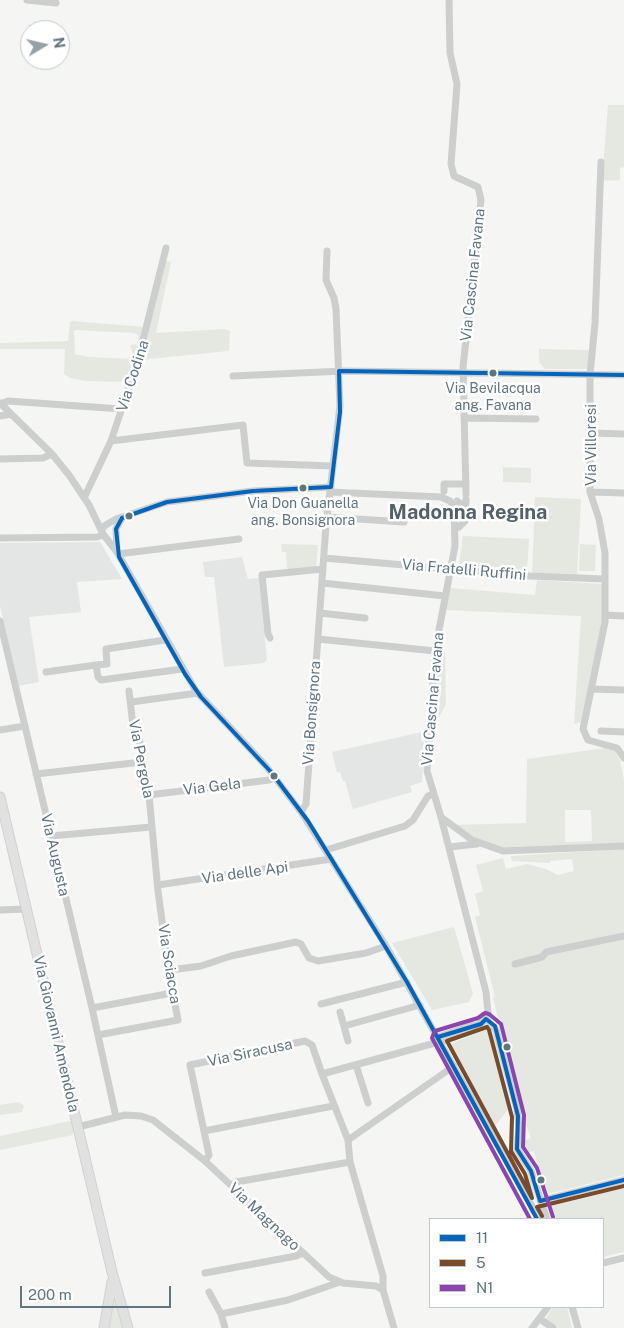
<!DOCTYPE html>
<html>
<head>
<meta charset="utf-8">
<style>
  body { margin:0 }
  #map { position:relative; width:624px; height:1328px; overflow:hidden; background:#f5f5f3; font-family:"Public Sans",sans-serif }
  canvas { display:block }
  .legend { position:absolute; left:429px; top:1218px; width:175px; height:90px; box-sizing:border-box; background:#fff; border:1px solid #bfc8cc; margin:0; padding:6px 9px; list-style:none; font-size:15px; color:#5f7680 }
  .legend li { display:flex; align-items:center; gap:10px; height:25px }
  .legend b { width:25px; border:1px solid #bfc8cc }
  .north { position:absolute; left:20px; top:20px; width:50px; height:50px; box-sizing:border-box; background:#fff; border:1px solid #bfc8cc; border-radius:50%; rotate:81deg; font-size:14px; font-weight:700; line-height:20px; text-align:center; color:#5f7680 }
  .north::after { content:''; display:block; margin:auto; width:18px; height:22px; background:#94a2a8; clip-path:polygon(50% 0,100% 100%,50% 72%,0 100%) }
  .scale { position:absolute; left:20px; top:1286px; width:151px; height:22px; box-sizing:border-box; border:2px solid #5f7680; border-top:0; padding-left:6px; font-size:15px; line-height:18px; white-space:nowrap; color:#5f7680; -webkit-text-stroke:4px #fff; paint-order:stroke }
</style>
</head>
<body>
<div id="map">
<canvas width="624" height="1328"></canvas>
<ul class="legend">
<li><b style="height:6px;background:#0065bd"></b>11</li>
<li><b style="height:6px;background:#7a4b2a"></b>5</li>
<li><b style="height:6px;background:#8e44ad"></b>N1</li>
</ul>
<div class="north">N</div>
<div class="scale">200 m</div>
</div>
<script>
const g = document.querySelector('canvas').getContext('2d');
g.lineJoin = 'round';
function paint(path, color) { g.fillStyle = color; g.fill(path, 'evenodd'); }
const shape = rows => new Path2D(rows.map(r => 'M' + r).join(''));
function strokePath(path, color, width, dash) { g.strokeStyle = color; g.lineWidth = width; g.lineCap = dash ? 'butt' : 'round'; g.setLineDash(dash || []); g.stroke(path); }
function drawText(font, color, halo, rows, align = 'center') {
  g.font = font + ' "Public Sans",sans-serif'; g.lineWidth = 5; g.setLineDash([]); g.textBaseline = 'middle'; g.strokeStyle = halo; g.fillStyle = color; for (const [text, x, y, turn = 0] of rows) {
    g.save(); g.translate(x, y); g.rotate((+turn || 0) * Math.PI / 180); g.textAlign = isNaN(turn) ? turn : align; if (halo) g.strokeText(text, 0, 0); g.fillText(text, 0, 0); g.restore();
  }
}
paint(shape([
  [100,542,122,579,77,582,81,612,29,617,39,682,19,686,0,606,0,543],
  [242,557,248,579,259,578,267,660,264,663,224,667,214,577,205,577,203,562],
  [422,732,421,740,424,743,422,782,410,786,412,792,353,809,345,781,343,781,340,772,337,773,332,752]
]), '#e4e6e6');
paint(shape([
  [608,105,624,105,624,167,620,168,620,180,612,181,602,180],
  [163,260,171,262,156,333,225,329,230,331,229,351,139,360],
  [72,321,145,327,128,382,85,381,70,378,64,374,65,349,0,349,0,343,68,341,70,322],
  [76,330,134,333,139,336,137,344,130,345,133,354,132,359,89,357,75,354,74,331],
  [539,349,589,350,588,369,545,369,539,362],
  [503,467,531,468,531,483,503,482],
  [535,497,581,499,577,576,532,575],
  [463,536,529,539,527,571,459,565],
  [281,544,318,545,316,568,290,571,287,568,286,552,282,552],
  [580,544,596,545,595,571,579,571],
  [537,580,602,584,602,621,597,653,581,722,574,724,581,616,445,610,450,588,535,595],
  [439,646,445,647,446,704,431,733],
  [612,747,620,760,624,780,624,844,502,848,469,836,456,825,526,823,527,759],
  [565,810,591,810,592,841,565,842],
  [624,849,624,1175,544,1195,539,1170,536,1171,535,1164,537,1164,534,1151,522,1154,519,1142,531,1138,522,1114,525,1113,501,1023,501,1019,498,1019,493,998,495,997,475,917,480,915,475,894,483,891,476,865,503,858,506,869,527,864,546,869,558,875,574,871,572,859,550,861,550,863,512,861,511,856],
  [454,927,473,993,469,1002,432,1010,392,943],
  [485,1030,491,1030,494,1035,511,1106,495,1126,450,1044],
  [19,1102,24,1106,22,1112,0,1115,0,1105],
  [70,1121,73,1124,73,1135,0,1150,0,1136],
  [529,1174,536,1200,523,1176],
  [624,1184,624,1252,603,1257,603,1219,554,1219,551,1213,550,1204],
  [115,1296,125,1328,108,1328],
  [553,1307,567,1307,572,1328,559,1328,545,1320]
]), '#e5e8e1');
const major = shape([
  [0,797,112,1272,128,1328],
  [104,1328,112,1282]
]);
strokePath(major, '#d1d2d2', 11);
strokePath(shape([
  [27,0,56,3],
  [449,0,450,53,457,84,451,164,454,176,478,187,481,200,463,367,466,494],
  [601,162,595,323,590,375,590,492,599,519,605,553,605,622,583,729,588,740,617,748,624,758],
  [233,376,344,371,624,375],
  [0,403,52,454,69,475,89,505,103,534,117,552,196,691,266,766,301,812,386,946,539,1219],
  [1,404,8,401,121,409],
  [0,416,11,414],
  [464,418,536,419],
  [591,433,624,434],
  [111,441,243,425,247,463,333,466],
  [0,459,43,458,52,454],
  [444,491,444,484,466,484],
  [590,492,624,493],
  [84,498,111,441,138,360,166,248],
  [457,501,466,508],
  [327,517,404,522],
  [459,527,465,521,466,499],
  [102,530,104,526,116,519,167,502,253,491,331,487],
  [0,538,97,537,103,535],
  [117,552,116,529,122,518],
  [118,554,239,539],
  [324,558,530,576,604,579],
  [322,583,445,596],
  [320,613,365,618],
  [605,615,624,616],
  [0,621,92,1008,172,993],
  [270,638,268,634,262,575,323,569],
  [318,639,435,651],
  [96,665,107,664,106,649,165,640],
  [46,672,96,665,98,677,101,680,182,669],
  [591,689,624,690],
  [131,702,198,693],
  [0,730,25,726],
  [601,731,624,732],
  [36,774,142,762],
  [149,795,269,780,275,777],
  [301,812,306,804,326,525,340,406,336,309,334,298,326,280,327,251],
  [441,817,472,840,503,851,624,846],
  [51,836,151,827],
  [449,847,477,844],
  [326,850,405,826,413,820,428,796,433,794],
  [158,885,331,859],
  [0,910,26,909],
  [515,964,542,957,546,952,624,936],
  [170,970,201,966,231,956,296,942,301,944,309,958,318,961,366,953,386,946],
  [321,1004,407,982],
  [92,1008,116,1117],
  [340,1012,348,1041],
  [486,1019,496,1030,517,1109,519,1127,517,1149,531,1171,547,1219],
  [344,1026,420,1005],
  [98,1035,178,1020,169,973,158,891,149,795,139,737,133,726,129,691],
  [438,1037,473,1025],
  [356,1065,368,1103],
  [322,1074,348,1140],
  [78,1127,125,1115,141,1116,153,1120,205,1161,329,1277,343,1283,376,1286,383,1290],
  [204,1131,333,1106],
  [205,1161,209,1155,190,1065,305,1041,312,1045,322,1074,446,1040,483,1022,488,1013,486,992,441,817,427,771,435,651,455,546,454,508,450,501,441,497,330,492],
  [231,1185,236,1182,350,1162],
  [540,1201,624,1180],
  [603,1263,624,1258],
  [205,1273,296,1256,303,1253],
  [209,1292,221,1314,225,1328],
  [572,1307,578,1328],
  [221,1314,288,1300,340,1282],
  [540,1319,553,1328],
  [394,1328,383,1290,383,1276,350,1162,348,1140,454,1066],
  [532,1328,548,1307]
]), '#cdcece', 7);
strokePath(major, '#e1e1e1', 9);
strokePath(shape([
  [438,1037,481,1024,486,1019,495,1026,518,1116,517,1149,531,1171,540,1201,624,1180],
  [537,1219,407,982,308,821,271,772,201,697,185,674,119,557,116,529,122,518,167,502,253,491,331,487,340,412,339,371,624,375]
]), '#0065bd', 4);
strokePath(shape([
  [487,1027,489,1030,512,1117,511,1151,525,1174,532,1198,447,1041,487,1027],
  [542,1216,537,1207,624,1186]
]), '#7a4b2a', 4);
strokePath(shape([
  [530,1219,432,1038,435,1031,478,1018,485,1013,489,1014,501,1024,524,1115,523,1147,537,1168,553,1217]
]), '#8e44ad', 4);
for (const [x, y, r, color] of [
  [493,373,4.5,"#5f7680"],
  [303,488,4.5,"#5f7680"],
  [129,516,4.5,"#5f7680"],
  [274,776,4.5,"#5f7680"],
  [507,1047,4.5,"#5f7680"],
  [541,1180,4.5,"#5f7680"]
]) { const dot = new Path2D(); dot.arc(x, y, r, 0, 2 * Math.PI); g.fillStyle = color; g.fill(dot); strokePath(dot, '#fff', 2); }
drawText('14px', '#5f7680', '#fff', [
  ["Via Bevilacqua",493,389],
  ["ang. Favana",493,406],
  ["Via Don Guanella",303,504],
  ["ang. Bonsignora",303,521]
]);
drawText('15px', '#5f7680', '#fff', [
  ["Via Cascina Favana",473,275,-84],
  ["Via Codina",133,376,-72],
  ["Via Villoresi",591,445,-90],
  ["Via Fratelli Ruffini",464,570,5],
  ["Via Cascina Favana",433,699,-85],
  ["Via Bonsignora",312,713,-86],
  ["Via Pergola",141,759,79],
  ["Via Gela",212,787,-7],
  ["Via Augusta",55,855,77],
  ["Via delle Api",245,873,-8],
  ["Via Sciacca",169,964,81],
  ["Via Giovanni Amendola",56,1034,77],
  ["Via Siracusa",250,1053,-12],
  ["Via Magnago",264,1217,43]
]);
drawText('bold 20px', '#51626a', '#fff', [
  ["Madonna Regina",468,513]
]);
</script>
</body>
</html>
